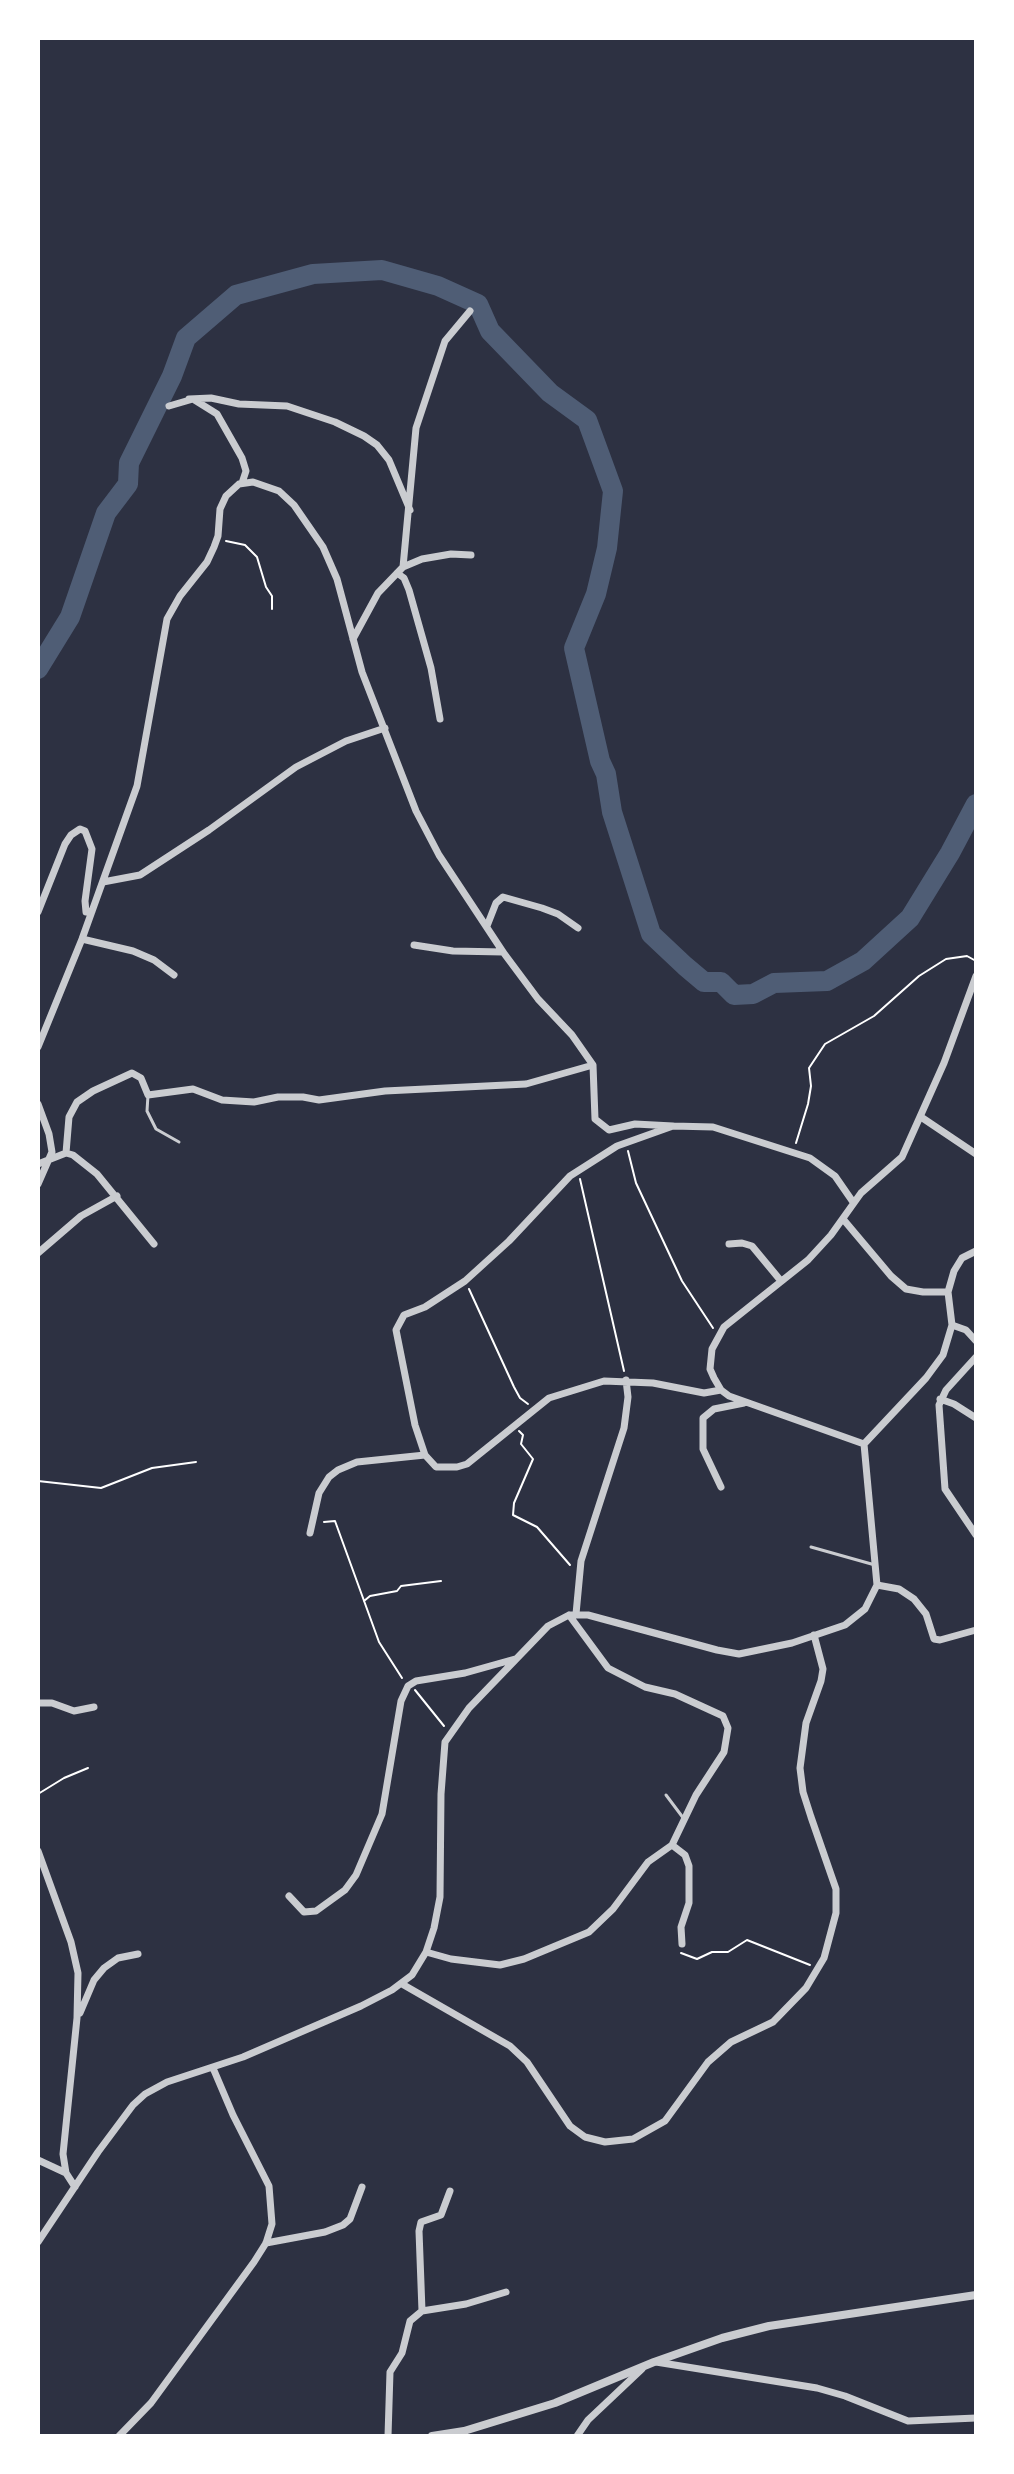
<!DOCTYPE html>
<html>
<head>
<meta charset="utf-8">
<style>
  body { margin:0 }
  #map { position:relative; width:1014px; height:2474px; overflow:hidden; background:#2d3142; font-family:"Times New Roman",serif }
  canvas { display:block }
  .frame { position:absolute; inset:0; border:40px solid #fff; pointer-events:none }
</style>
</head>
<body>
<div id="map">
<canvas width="1014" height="2474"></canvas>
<div class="frame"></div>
</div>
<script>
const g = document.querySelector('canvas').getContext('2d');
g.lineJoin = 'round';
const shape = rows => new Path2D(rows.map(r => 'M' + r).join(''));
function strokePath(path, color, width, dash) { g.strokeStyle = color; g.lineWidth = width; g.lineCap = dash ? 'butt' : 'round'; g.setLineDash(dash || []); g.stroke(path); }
strokePath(shape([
  [38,669,70,617,106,513,128,484,129,463,172,376,186,338,236,295,313,274,382,270,438,286,478,304,490,331,550,393,587,420,613,491,607,548,596,594,574,648,600,761,606,774,612,812,651,934,685,966,704,982,721,982,734,995,753,994,774,983,827,981,863,961,910,918,950,853,976,804]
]), '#4f5d75', 20);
strokePath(shape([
  [226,541,245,545,257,557,266,587,272,596,272,609],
  [796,1143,808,1104,811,1086,809,1068,825,1044,874,1016,919,976,946,959,967,956,976,961],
  [628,1151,636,1183,682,1281,713,1328],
  [580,1179,624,1371],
  [469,1289,514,1387,520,1398,528,1404],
  [519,1431,523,1435,521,1444,533,1459,514,1503,513,1515,537,1527,570,1565],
  [38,1481,101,1488,152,1468,196,1462],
  [324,1522,335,1521,379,1642,402,1678],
  [364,1601,370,1596,397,1591,401,1586,441,1581],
  [415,1690,444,1726],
  [38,1794,64,1778,88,1768],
  [681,1953,697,1959,712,1952,728,1952,747,1940,810,1965]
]), '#fff', 2);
strokePath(shape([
  [148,1095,147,1111,156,1129,179,1142],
  [811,1547,875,1565],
  [666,1795,684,1819]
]), '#caccd0', 3);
strokePath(shape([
  [189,399,211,398,239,404,287,406,335,422,364,436,377,445,389,460,410,510],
  [169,406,193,399,217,414,242,458,246,471,242,483],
  [403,567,416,428,445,341,470,311],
  [397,573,404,578,409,590,431,668,440,719],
  [353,639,378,593,403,567,422,559,451,554,471,555],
  [103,882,140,875,209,830,296,767,346,741,385,728],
  [38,912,65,844,71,835,80,829,85,831,92,849,85,901,86,912,92,911],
  [487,926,496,903,503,897,542,908,558,914,578,928],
  [82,939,133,951,154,960,174,975],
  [414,945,453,951,503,952],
  [38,1047,82,939,137,786,167,619,180,596,207,562,214,547,218,536,220,509,226,496,239,484,253,482,279,491,294,505,323,547,337,579,362,672,416,811,439,855,503,952,538,999,572,1035,593,1065,595,1119,609,1130,635,1124,673,1126],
  [38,1104,49,1134,52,1152,38,1184],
  [921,1117,976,1154],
  [66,1153,69,1117,77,1102,93,1091,132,1073,141,1078,148,1095,193,1089,222,1100,254,1102,278,1097,303,1097,319,1100,385,1091,526,1084,593,1065],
  [38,1164,66,1153,73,1155,97,1174,154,1244],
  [843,1219,891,1276,906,1289,923,1292,948,1292],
  [729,1244,742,1243,752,1246,781,1281],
  [38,1253,81,1216,117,1196],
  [952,1325,966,1330,976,1341],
  [976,1357,946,1390,939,1405,945,1489,976,1535],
  [721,1390,704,1393,653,1383,604,1381,549,1398,467,1464,457,1467,436,1467,425,1455,415,1425,396,1330,404,1315,425,1307,465,1281,509,1241,570,1176,617,1146,673,1126,713,1127,810,1158,835,1176,853,1202],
  [940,1399,954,1404,976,1418],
  [864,1444,729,1396,721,1390,714,1378,710,1369,712,1349,724,1327,808,1260,831,1235,861,1193,902,1157,944,1063,976,976],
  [721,1487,703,1449,703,1418,714,1409,744,1403],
  [310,1533,319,1493,329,1477,338,1470,357,1462,425,1455],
  [877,1585,899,1589,914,1599,926,1614,934,1639,940,1640,976,1630],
  [576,1614,581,1561,624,1428,628,1397,626,1380],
  [38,1703,52,1703,74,1711,94,1707],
  [672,1845,685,1855,689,1866,689,1903,681,1927,682,1944],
  [38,1851,71,1942,78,1973,77,2018,63,2154,66,2173,75,2187],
  [289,1896,304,1912,316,1911,345,1890,356,1875,382,1814,401,1701,408,1686,416,1681,465,1673,515,1659],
  [426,1952,451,1959,500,1965,524,1959,589,1932,613,1909,648,1862,672,1845,696,1795,724,1752,728,1728,723,1716,675,1694,645,1687,608,1668,569,1615],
  [402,1984,510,2046,527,2062,570,2126,585,2137,605,2142,633,2139,665,2121,708,2062,731,2042,773,2022,806,1988,824,1958,836,1913,836,1889,811,1817,803,1792,800,1768,806,1723,821,1681,823,1669,814,1635],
  [80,2013,94,1980,104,1968,118,1958,138,1954],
  [38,2160,66,2173],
  [38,2242,98,2152,133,2105,145,2094,167,2082,243,2057,361,2006,392,1990,412,1975,426,1952,434,1928,440,1897,441,1794,445,1742,469,1708,548,1626,569,1615,588,1615,717,1650,739,1654,792,1643,845,1625,865,1609,877,1585,864,1444,926,1378,943,1355,952,1325,948,1292,954,1271,962,1258,976,1251],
  [266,2243,325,2232,343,2225,350,2219,362,2187],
  [422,2311,419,2231,421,2222,441,2215,450,2191],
  [656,2362,817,2388,845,2396,908,2421,976,2418],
  [119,2436,151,2403,254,2262,266,2243,272,2224,269,2186,233,2115,213,2068],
  [388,2436,390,2372,402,2353,410,2321,422,2311,466,2304,506,2292],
  [577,2436,588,2420,642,2369]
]), '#caccd0', 7);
strokePath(shape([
  [432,2436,464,2431,555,2403,654,2362,722,2338,769,2326,976,2295]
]), '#caccd0', 8);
</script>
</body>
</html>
